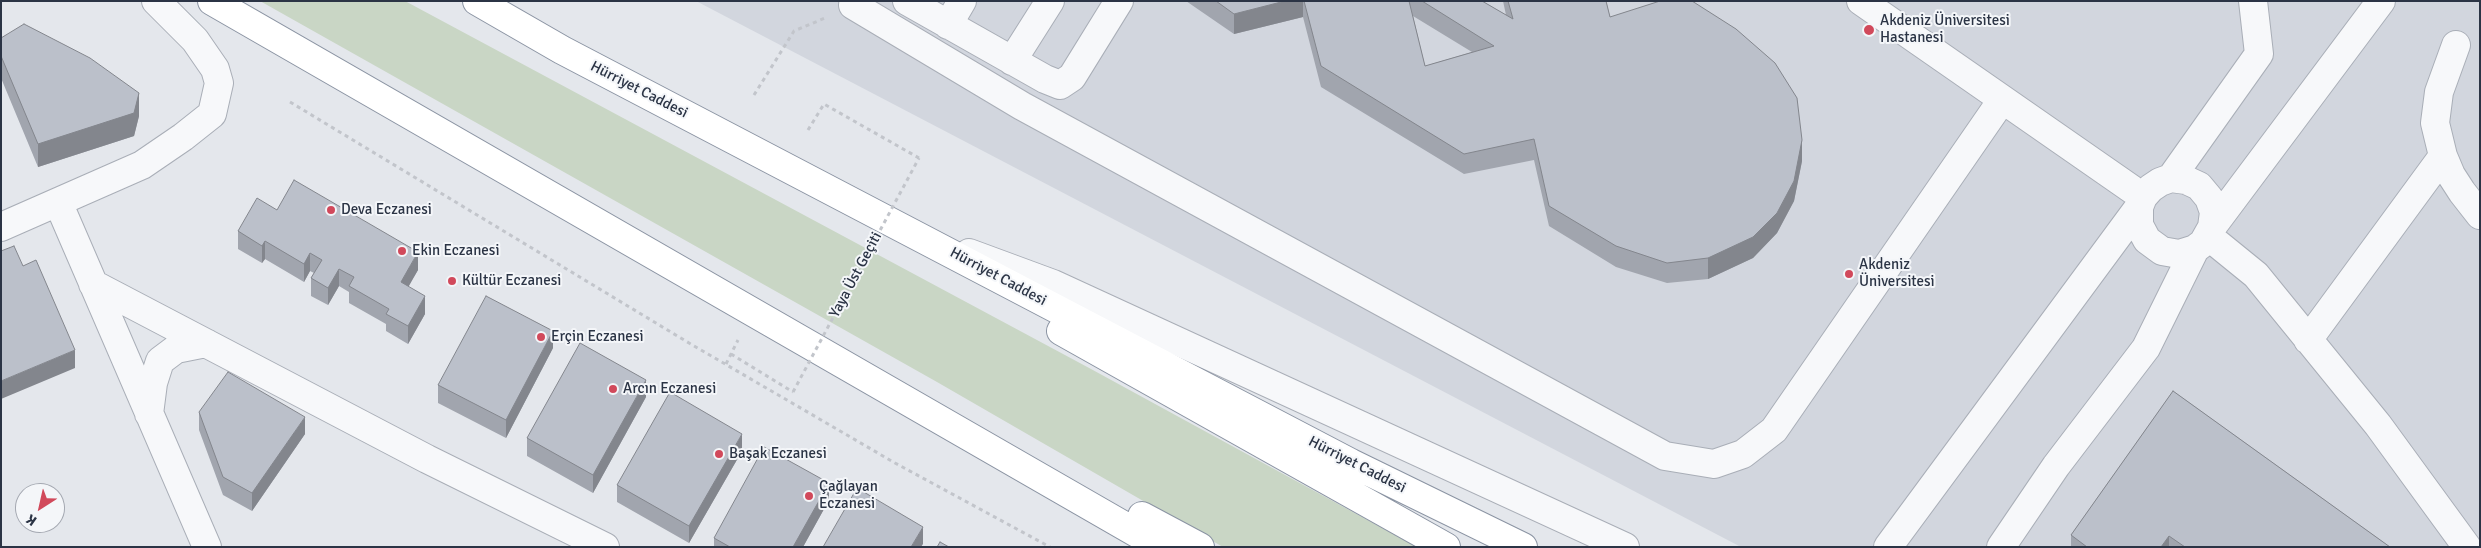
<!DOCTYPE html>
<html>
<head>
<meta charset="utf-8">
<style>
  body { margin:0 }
  #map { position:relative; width:2481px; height:548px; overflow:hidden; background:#e4e7ec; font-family:Signika,sans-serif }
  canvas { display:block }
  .frame { position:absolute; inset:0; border:2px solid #2b3445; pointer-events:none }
  .north { position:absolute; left:15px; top:483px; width:50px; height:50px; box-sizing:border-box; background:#f4f6f9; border:1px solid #a4a8b1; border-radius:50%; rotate:215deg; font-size:14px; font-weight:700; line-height:20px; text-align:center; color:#2b3445 }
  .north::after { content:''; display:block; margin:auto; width:18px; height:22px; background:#d1495b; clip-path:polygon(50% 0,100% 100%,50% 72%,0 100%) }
</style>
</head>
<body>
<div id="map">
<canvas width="2481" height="548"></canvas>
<div class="frame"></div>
<div class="north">K</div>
</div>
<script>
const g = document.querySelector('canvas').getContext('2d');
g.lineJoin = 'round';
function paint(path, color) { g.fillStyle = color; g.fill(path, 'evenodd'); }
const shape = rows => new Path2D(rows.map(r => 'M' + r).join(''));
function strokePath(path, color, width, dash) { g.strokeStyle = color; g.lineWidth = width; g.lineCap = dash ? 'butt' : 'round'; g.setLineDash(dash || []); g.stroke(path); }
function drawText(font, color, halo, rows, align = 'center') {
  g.font = font + ' Signika,sans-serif'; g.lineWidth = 4; g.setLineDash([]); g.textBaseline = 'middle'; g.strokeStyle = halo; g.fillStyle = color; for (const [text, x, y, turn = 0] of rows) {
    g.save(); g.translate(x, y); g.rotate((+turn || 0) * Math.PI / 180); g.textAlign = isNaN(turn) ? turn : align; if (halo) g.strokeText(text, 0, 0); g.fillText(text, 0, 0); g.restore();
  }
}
paint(shape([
  [696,1,2480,1,2480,547,1741,547]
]), '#d2d6de');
paint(shape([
  [260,1,405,1,1091,369,1417,547,1223,547,937,382]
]), '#c9d6c5');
const minor = shape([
  [855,1,853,5,1022,106,1665,456,1714,464,1743,454,1774,430,2002,100],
  [907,1,1045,79,1060,85,1072,77,1119,1],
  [1861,1,2143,197],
  [948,25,962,1],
  [2456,45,2439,92,2435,123,2443,156,2451,175,2462,192,2480,215],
  [1012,61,1050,1],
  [2171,178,2259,54,2253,1],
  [58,202,207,547],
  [2139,207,2139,225,2147,240,2162,251,2179,254,2195,249,2203,243,2212,227,2381,1],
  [1,227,142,165,183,137,212,114,219,83,215,69,195,40,156,1],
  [2208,236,2256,275,2378,425,2467,547],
  [969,253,1053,284,1625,547],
  [93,284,427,459,605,547],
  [2308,340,2443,156],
  [149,414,153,383,160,361,176,349,206,343],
  [1888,547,2139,207,2143,197,2151,188,2160,182,2171,178,2186,180,2199,186,2209,198,2214,212,2212,227],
  [2001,547,2056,466,2146,348,2195,249]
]);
const highway = shape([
  [212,1,1161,547],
  [477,1,562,50,1351,463,1523,547],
  [1061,331,1446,547],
  [1142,516,1200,547]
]);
strokePath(minor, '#a9aeb7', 30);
strokePath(highway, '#8b94a3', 30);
strokePath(shape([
  [754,95,794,31,825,18],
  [290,102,689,343,895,463,1050,547],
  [808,130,824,104,919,158],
  [731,354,793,392],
  [726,364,738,340]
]), '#c2c5cb', 3, [4, 4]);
strokePath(minor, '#f7f8fa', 28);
strokePath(highway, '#fff', 28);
strokePath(shape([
  [793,392,919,158]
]), '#c2c5cb', 3, [4, 4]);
paint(shape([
  [1186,1,1482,1,1506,15,1503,1,1606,1,1610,17,1802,161,1794,201,1777,233,1753,258,1708,279,1667,283,1616,267,1549,226,1534,160,1464,174,1321,87,1303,17,1234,34],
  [1413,16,1472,52,1425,66],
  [1,38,139,116,134,136,38,167,1,78],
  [277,210,418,270,408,286,425,314,408,344,386,331,386,324,349,303,349,292,339,286,328,305,311,296,311,278,314,273,310,271,304,282,265,259,262,263,238,249,238,231],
  [553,348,506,438,438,403,438,385],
  [2173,391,2390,547,2071,547,2071,535],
  [646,397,593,493,527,456,527,438],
  [199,412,305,434,252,511,223,495,199,430],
  [742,451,689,543,617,502,617,485],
  [829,500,803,547,714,547,714,538]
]), '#a1a5ae');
paint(shape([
  [1285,1,1303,1,1303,17,1234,34,1234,14],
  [139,93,139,116,134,136,38,167,38,144],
  [1802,140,1802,161,1794,201,1777,233,1753,258,1708,279,1708,258],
  [265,241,265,259,262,263,262,246],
  [418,252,418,270,401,300,401,282],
  [310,253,310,271,304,282,304,264],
  [339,269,339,286,328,305,328,288],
  [425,296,425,314,408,344,408,326],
  [553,331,553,348,506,438,506,420],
  [75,350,75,368,1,399,1,381],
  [646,380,646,397,593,493,593,475],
  [305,417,305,434,252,511,252,493],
  [742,434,742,451,689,543,689,526],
  [829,483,829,500,803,547,793,547],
  [923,527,923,544,921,547,911,547],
  [2169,536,2169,547,2161,547]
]), '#83868d');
const building = shape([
  [1216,1,1285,1,1234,14,1216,1],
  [1304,1,1409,1,1425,66,1494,46,1422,1,1482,1,1513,19,1508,1,1606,1,1610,17,1660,1,1692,1,1736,29,1775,63,1797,98,1802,140,1794,181,1777,213,1753,237,1708,258,1667,263,1616,246,1549,206,1534,139,1464,154,1321,66,1304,1],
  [24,24,90,58,139,93,134,113,38,144,1,56,1,38,24,24],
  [294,180,418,252,401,282,425,296,408,326,386,314,389,309,349,286,354,277,339,269,328,288,311,278,322,260,310,253,304,264,265,241,262,246,238,231,257,198,277,210,294,180],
  [14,246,23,266,36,260,75,350,1,381,1,251,14,246],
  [486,296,553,331,506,420,438,385,486,296],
  [580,343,646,380,593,475,527,438,580,343],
  [228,372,305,417,252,493,223,477,199,412,228,372],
  [2173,391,2390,547,2185,547,2169,536,2161,547,2087,547,2071,535,2173,391],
  [670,392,742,434,689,526,617,485,670,392],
  [764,447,829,483,793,547,730,547,714,538,764,447],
  [857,488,923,527,911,547,823,547,857,488],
  [940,542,949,547,937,547,940,542]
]);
paint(building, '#bbc0ca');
strokePath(building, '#83868d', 1);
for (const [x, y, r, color] of [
  [1869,30,6,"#d1495b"],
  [331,210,5,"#d1495b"],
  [402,251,5,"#d1495b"],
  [1849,274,5,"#d1495b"],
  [452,281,5,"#d1495b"],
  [541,337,5,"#d1495b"],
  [613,389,5,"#d1495b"],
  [719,454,5,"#d1495b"],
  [809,496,5,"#d1495b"]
]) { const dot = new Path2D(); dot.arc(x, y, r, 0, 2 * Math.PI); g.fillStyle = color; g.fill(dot); strokePath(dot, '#f4f6f9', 2); }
drawText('15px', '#2b3445', '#f4f6f9', [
  ["Akdeniz Üniversitesi",1880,21],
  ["Hastanesi",1880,38],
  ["Deva Eczanesi",341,210],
  ["Ekin Eczanesi",412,251],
  ["Akdeniz",1859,265],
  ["Üniversitesi",1859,282],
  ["Kültür Eczanesi",462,281],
  ["Erçin Eczanesi",551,337],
  ["Arcın Eczanesi",623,389],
  ["Başak Eczanesi",729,454],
  ["Çağlayan",819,487],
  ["Eczanesi",819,504]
], 'left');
drawText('15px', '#2b3445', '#f4f6f9', [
  ["Hürriyet Caddesi",639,90,27],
  ["Yaya Üst Geçiti",856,275,-62],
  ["Hürriyet Caddesi",998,277,28],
  ["Hürriyet Caddesi",1357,465,27]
]);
</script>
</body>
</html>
